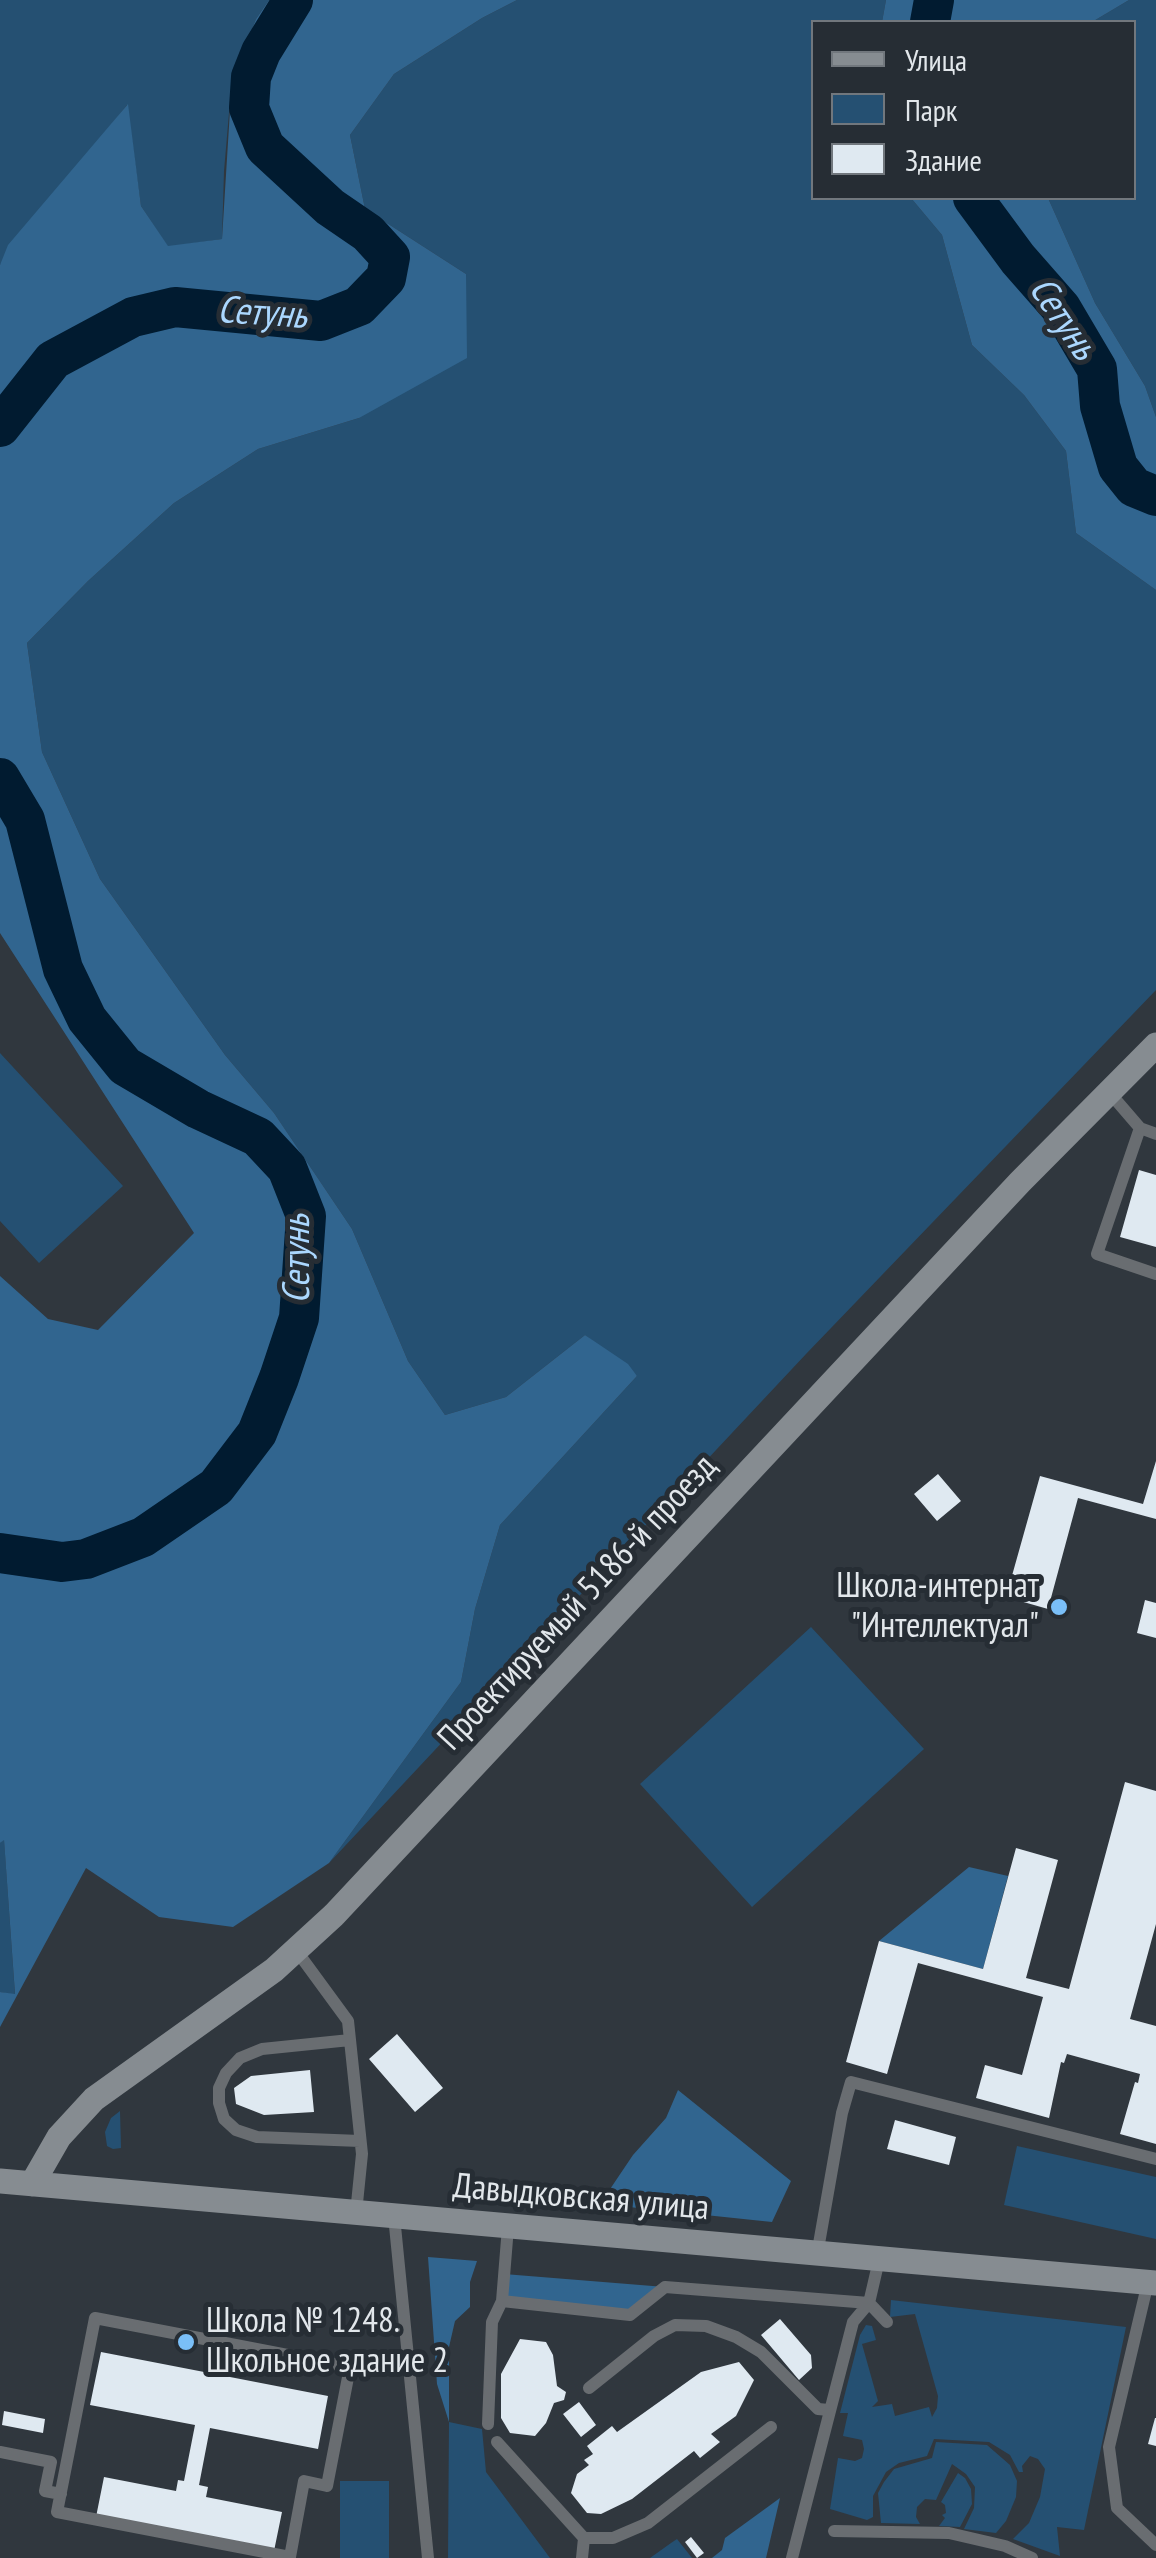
<!DOCTYPE html>
<html>
<head>
<meta charset="utf-8">
<style>
  body { margin:0 }
  #map { position:relative; width:1156px; height:2558px; overflow:hidden; background:#30373e; font-family:"PT Sans Narrow",sans-serif }
  canvas { display:block }
  .legend { position:absolute; left:811px; top:20px; width:325px; height:180px; box-sizing:border-box; background:#262d34; border:2px solid #71777d; margin:0; padding:12px 18px; list-style:none; font-size:30px; color:#e2e7eb }
  .legend li { display:flex; align-items:center; gap:20px; height:50px }
  .legend b { width:50px; border:2px solid #71777d }
</style>
</head>
<body>
<div id="map">
<canvas width="1156" height="2558"></canvas>
<ul class="legend">
<li><b style="height:12px;background:#868c91"></b>Улица</li>
<li><b style="height:28px;background:#255072"></b>Парк</li>
<li><b style="height:28px;background:#dfe9f1"></b>Здание</li>
</ul>
</div>
<script>
const g = document.querySelector('canvas').getContext('2d');
g.lineJoin = 'round';
function paint(path, color) { g.fillStyle = color; g.fill(path, 'evenodd'); }
const shape = rows => new Path2D(rows.map(r => 'M' + r).join(''));
function strokePath(path, color, width, dash) { g.strokeStyle = color; g.lineWidth = width; g.lineCap = dash ? 'butt' : 'round'; g.setLineDash(dash || []); g.stroke(path); }
function drawText(font, color, halo, rows, align = 'center') {
  g.font = font + ' "PT Sans Narrow",sans-serif'; g.lineWidth = 10; g.setLineDash([]); g.textBaseline = 'middle'; g.strokeStyle = halo; g.fillStyle = color; for (const [text, x, y, turn = 0] of rows) {
    g.save(); g.translate(x, y); g.rotate((+turn || 0) * Math.PI / 180); g.textAlign = isNaN(turn) ? turn : align; if (halo) g.strokeText(text, 0, 0); g.fillText(text, 0, 0); g.restore();
  }
}
paint(shape([
  [0,0,269,0,256,19,232,78,224,171,222,239,168,247,141,206,127,105,0,265],
  [517,0,886,0,882,22,814,22,814,198,911,198,942,235,972,345,1024,395,1066,451,1076,533,1156,590,1156,990,806,1354,329,1863,461,1682,475,1609,500,1525,637,1376,585,1335,506,1397,445,1415,408,1361,352,1229,274,1113,225,1055,100,879,42,752,27,643,88,581,174,503,258,449,359,418,466,274,365,209,350,135,394,74,482,18],
  [1129,0,1156,0,1156,417,1145,386,1095,303,1048,198,1134,198,1134,22,1092,22],
  [0,1053,123,1186,39,1263,0,1221],
  [811,1627,924,1749,752,1907,640,1784],
  [4,1839,15,1995,0,1992,0,1843],
  [120,2111,121,2148,113,2149,107,2146,105,2132,111,2118],
  [1017,2146,1156,2177,1156,2239,1004,2205],
  [891,2300,1126,2327,1084,2530,1057,2527,1060,2556,1013,2539,1029,2523,1040,2497,1045,2469,1038,2459,1030,2456,1022,2466,1023,2472,1019,2472,1010,2455,989,2442,934,2439,927,2456,899,2463,886,2472,873,2496,873,2517,867,2520,830,2509,838,2458,855,2461,862,2458,864,2449,862,2440,843,2436,848,2413,840,2413,860,2335,866,2325,872,2326,876,2340,862,2344,878,2401,872,2407,892,2404,895,2416,929,2407,932,2417,937,2408,938,2396,915,2314,890,2317],
  [449,2422,482,2429,486,2472,550,2558,448,2558],
  [936,2442,987,2445,1010,2465,1017,2481,1016,2497,1006,2521,996,2533,964,2529,974,2508,975,2487,966,2474,952,2464,936,2500,925,2499,917,2507,916,2517,920,2524,881,2523,878,2493,884,2482,894,2469,932,2458],
  [958,2473,965,2478,971,2489,972,2504,960,2527,939,2526,945,2518,942,2515,946,2513,945,2505,941,2502],
  [340,2481,389,2481,389,2558,340,2558],
  [677,2539,692,2558,650,2558,671,2543]
]), '#255072');
paint(shape([
  [269,0,517,0,482,18,394,74,350,135,365,209,466,274,467,358,359,418,258,449,174,503,88,581,27,643,42,752,100,879,225,1055,274,1113,352,1229,408,1361,445,1415,506,1397,585,1335,628,1364,637,1376,500,1525,475,1609,461,1682,329,1863,233,1927,159,1917,86,1868,0,2027,0,1992,15,1994,4,1840,0,1843,0,1276,48,1319,98,1330,194,1233,0,933,0,265,8,245,128,104,141,206,168,246,222,239,232,78,256,19],
  [886,0,1129,0,1092,22,882,22],
  [911,198,1048,198,1095,303,1145,386,1156,417,1156,590,1076,533,1066,451,1024,395,972,345,942,235],
  [969,1867,1008,1876,983,1969,879,1941],
  [678,2090,791,2181,772,2222,600,2204,633,2155,666,2118],
  [428,2257,477,2261,470,2282,470,2307,455,2321,449,2347,449,2422,437,2384],
  [504,2274,665,2287,630,2315,502,2301],
  [780,2498,766,2558,712,2558,722,2550,725,2538]
]), '#31658f');
strokePath(shape([
  [930,22,934,0],
  [973,198,1018,259,1061,308,1097,369,1100,406,1118,467,1134,487,1156,496],
  [0,427,53,360,133,317,175,307,321,321,359,306,386,278,390,257,368,233,330,207,265,147,249,108,251,77,261,52,293,0],
  [0,778,25,820,63,969,87,1019,125,1066,198,1109,258,1137,287,1168,306,1216,299,1318,279,1378,257,1433,216,1487,143,1537,86,1559,62,1562,0,1553]
]), '#011b30', 40);
paint(shape([
  [1139,1170,1156,1175,1156,1247,1120,1237],
  [1156,1461,1156,1519,1078,1498,1048,1609,1006,1597,1040,1476,1143,1504],
  [938,1474,961,1501,937,1521,914,1494],
  [1145,1600,1156,1603,1156,1638,1137,1633],
  [1125,1782,1156,1791,1156,1924,1130,2019,1156,2026,1156,2144,1120,2134,1135,2082,1138,2083,1140,2074,1067,2054,1064,2063,1061,2062,1049,2118,976,2098,985,2065,1022,2075,1043,1997,918,1963,887,2074,846,2062,879,1941,983,1969,1016,1848,1058,1860,1026,1978,1069,1989],
  [397,2034,443,2088,415,2112,369,2059],
  [310,2070,314,2112,264,2115,236,2104,234,2088,251,2076],
  [895,2120,956,2137,949,2165,887,2149],
  [780,2319,811,2355,812,2368,799,2380,761,2335],
  [520,2339,546,2342,553,2355,557,2386,566,2392,564,2400,554,2403,546,2423,535,2436,510,2433,501,2418,501,2374],
  [101,2352,328,2396,318,2449,210,2428,199,2485,208,2487,206,2497,282,2512,274,2551,96,2517,104,2477,176,2491,178,2480,184,2481,195,2425,90,2405],
  [739,2362,754,2380,736,2416,711,2434,720,2442,700,2458,694,2451,632,2499,601,2514,587,2513,571,2493,577,2474,589,2465,584,2460,593,2454,587,2446,612,2426,617,2432,701,2372],
  [579,2402,596,2425,581,2437,563,2414],
  [4,2411,45,2419,43,2433,2,2425],
  [1155,2418,1156,2418,1156,2446,1148,2444],
  [691,2537,704,2553,697,2558,685,2542]
]), '#dfe9f1');
strokePath(shape([
  [1109,1092,1140,1128,1156,1134],
  [1140,1128,1097,1254,1156,1274],
  [296,1950,348,2021,362,2154,356,2213],
  [350,2040,262,2049,240,2058,226,2073,219,2088,219,2103,224,2119,236,2130,257,2137,360,2141],
  [394,2216,428,2558],
  [508,2227,502,2301,630,2315,665,2287,869,2303,887,2322],
  [817,2255,842,2113,851,2082,1156,2159],
  [1148,2282,1109,2447,1117,2508,1156,2545],
  [95,2318,350,2367,327,2486,304,2481,290,2557,57,2512,95,2318],
  [589,2388,654,2336,675,2325,706,2326,736,2337,761,2352,818,2409,829,2410],
  [488,2424,492,2322,502,2301],
  [497,2442,584,2538,582,2558],
  [0,2452,51,2462,45,2491,61,2494],
  [834,2531,949,2533,1005,2546,1032,2558],
  [584,2538,613,2538,648,2523,771,2427],
  [792,2558,853,2322,869,2303,879,2260]
]), '#696d71', 12);
strokePath(shape([
  [0,2181,1156,2283],
  [32,2184,59,2137,94,2099,274,1970,334,1915,1020,1182,1156,1045]
]), '#868c91', 25);
for (const [x, y, r, color] of [
  [1059,1607,10,"#7abff8"],
  [186,2342,10,"#7abff8"]
]) { const dot = new Path2D(); dot.arc(x, y, r, 0, 2 * Math.PI); g.fillStyle = color; g.fill(dot); strokePath(dot, '#262d34', 4); }
drawText('35px', '#e2e7eb', '#262d34', [
  ["Школа-интернат",1039,1587],
  ["\"Интеллектуал\"",1039,1627],
  ["Школа № 1248.",206,2322,"left"],
  ["Школьное здание 2",206,2362,"left"]
], 'right');
drawText('35px', '#e2e7eb', '#262d34', [
  ["Проектируемый 5186-й проезд",578,1603,-47],
  ["Давыдковская улица",581,2198,5]
]);
drawText('italic 38px', '#abd7fe', '#262d34', [
  ["Сетунь",262,314,4],
  ["Сетунь",1062,319,56],
  ["Сетунь",298,1259,-90]
]);
</script>
</body>
</html>
